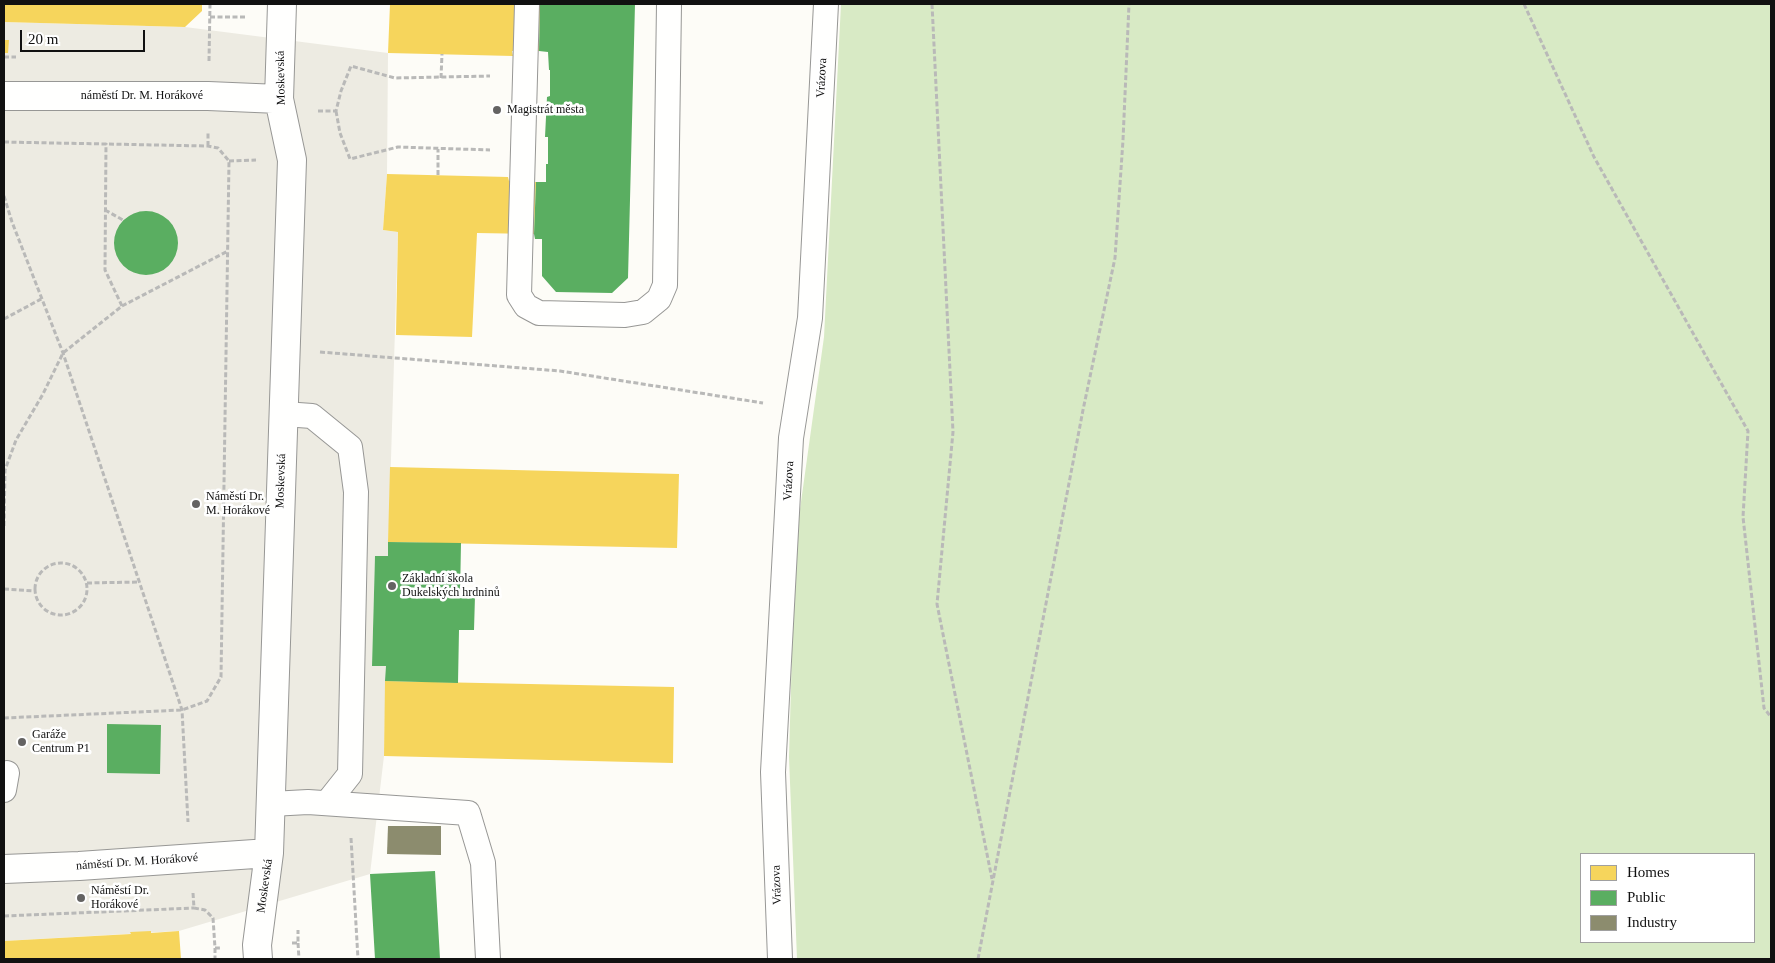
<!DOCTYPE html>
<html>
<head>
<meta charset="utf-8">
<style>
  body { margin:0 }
  #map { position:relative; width:1775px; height:963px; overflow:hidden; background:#fdfcf7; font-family:Georgia,serif }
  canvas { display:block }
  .frame { position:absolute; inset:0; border:5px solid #111; pointer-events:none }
  .legend { position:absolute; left:1580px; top:853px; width:175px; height:90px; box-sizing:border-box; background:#fff; border:1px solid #a0a0a0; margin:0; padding:6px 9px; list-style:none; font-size:15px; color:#111 }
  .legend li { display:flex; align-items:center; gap:10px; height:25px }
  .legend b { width:25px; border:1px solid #a0a0a0 }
  .scale { position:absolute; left:20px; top:30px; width:125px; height:22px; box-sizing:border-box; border:2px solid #111; border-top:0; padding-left:6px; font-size:15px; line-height:18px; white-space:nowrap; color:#111; -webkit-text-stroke:4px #fff; paint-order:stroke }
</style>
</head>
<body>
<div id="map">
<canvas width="1775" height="963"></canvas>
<div class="frame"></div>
<ul class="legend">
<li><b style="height:14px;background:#f6d55c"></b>Homes</li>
<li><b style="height:14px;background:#5aae61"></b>Public</li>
<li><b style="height:14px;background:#8c8c6e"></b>Industry</li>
</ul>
<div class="scale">20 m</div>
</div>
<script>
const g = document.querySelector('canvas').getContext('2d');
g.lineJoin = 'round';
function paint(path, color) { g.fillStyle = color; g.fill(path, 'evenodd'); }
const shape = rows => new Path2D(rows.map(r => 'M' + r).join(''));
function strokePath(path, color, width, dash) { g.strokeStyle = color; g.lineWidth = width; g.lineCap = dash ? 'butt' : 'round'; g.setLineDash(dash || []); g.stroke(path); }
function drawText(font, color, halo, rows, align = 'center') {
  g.font = font + ' Georgia,serif'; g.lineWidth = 5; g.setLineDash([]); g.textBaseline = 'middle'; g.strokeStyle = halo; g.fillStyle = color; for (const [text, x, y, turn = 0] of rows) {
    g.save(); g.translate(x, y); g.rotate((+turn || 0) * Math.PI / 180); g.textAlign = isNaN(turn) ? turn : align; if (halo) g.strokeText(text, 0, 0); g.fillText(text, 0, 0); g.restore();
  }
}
paint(shape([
  [841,4,1771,4,1771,959,797,959,789,757,795,545,824,337],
  [1581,854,1754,854,1754,942,1581,942]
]), '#d8eac5');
paint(shape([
  [4,22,185,27,388,53,387,174,383,230,398,232,388,556,375,557,372,666,386,666,384,756,370,874,179,931,4,941]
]), '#edebe2');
paint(shape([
  [4,4,202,4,202,11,185,27,4,22],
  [390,4,540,4,539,51,512,51,513,56,388,53],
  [4,40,9,40,8,53,4,53],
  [387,174,508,177,509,181,536,182,534,234,477,233,472,337,396,335,398,232,383,230],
  [390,467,679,474,677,548,388,542],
  [385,681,674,687,673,763,384,756],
  [151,931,151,933,179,931,181,959,4,959,4,941,131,934,130,932]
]), '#f6d55c');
paint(shape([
  [540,4,635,4,628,278,612,293,556,292,542,276,542,239,535,239,534,234,536,182,546,182,546,164,548,164,548,137,545,137,547,97,550,96,550,70,549,70,548,52,539,51],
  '114 243a32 32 0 1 1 64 0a32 32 0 1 1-64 0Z',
  [388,542,461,543,460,596,475,596,474,630,459,630,458,683,385,681,386,666,372,666,375,556,388,556],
  [107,724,161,725,160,774,107,773],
  [435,871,440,959,375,959,370,874]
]), '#5aae61');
paint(shape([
  [388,826,441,826,441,855,387,854]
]), '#8c8c6e');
const lane = shape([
  [527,4,519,295,526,306,539,313,625,315,643,312,659,299,665,285,669,4],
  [284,414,312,416,350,447,356,492,350,774,327,803],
  [4,790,7,773],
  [271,804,308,802,468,813,483,863,488,959],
  [780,959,773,772,791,438,810,318,826,4]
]);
const street = shape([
  [4,96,208,96,279,99],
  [4,869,79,866,269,853],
  [258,959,257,945,269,853,292,160,279,99,282,4]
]);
strokePath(lane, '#979795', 26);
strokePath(street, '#979795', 30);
strokePath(shape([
  [932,4,953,432,937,604,992,879],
  [1524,4,1594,157,1748,431,1743,517,1764,708,1771,717],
  [210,17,247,17],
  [4,57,16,57],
  [209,61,210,4],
  [441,78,442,54],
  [318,111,336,111,341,91,351,66,395,78,490,76],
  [336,111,340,133,350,159,398,147,490,150],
  [4,142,208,146,218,148,229,161,221,677,207,701,182,710,4,718],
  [208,146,208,132],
  [229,161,256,160],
  [438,175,438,149],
  [4,196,12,222,63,353,182,710,188,822],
  [105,210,123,220],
  [122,306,228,251],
  [4,319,43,298],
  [320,352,560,371,763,403],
  [4,526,5,470,16,440,43,394,63,353,122,306,105,270,106,143],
  '35 589a26 26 0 1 1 52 0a26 26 0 1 1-52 0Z',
  [87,583,139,582],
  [4,589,35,591],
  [351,838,358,959],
  [193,893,194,908,205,910,213,918,215,948,221,948],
  [4,916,194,908],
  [292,943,298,943,298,930],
  [298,943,299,959],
  [215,948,215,959],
  [978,959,1083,410,1115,258,1123,140,1129,4]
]), '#b9b9b8', 3, [5, 2.5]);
strokePath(lane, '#fffffe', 24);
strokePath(street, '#fffffe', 28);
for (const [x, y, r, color] of [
  [497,110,5,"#646362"],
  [196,504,5,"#646362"],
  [392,586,5,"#646362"],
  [22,742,5,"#646362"],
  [81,898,5,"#646362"]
]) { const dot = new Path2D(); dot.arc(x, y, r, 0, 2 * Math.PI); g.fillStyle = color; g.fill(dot); strokePath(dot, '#fff', 2); }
drawText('12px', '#111', '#fff', [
  ["Moskevská",281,78,-91],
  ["Vrázova",822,78,-87],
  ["náměstí Dr. M. Horákové",142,96],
  ["Moskevská",281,481,-88],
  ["Vrázova",789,481,-87],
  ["náměstí Dr. M. Horákové",137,862,-4],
  ["Vrázova",777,885,-92],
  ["Moskevská",265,886,-82]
]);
drawText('12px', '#111', '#fff', [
  ["Magistrát města",507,110],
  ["Náměstí Dr.",206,497],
  ["M. Horákové",206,511],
  ["Základní škola",402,579],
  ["Dukelských hrdninů",402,593],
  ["Garáže",32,735],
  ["Centrum P1",32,749],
  ["Náměstí Dr.",91,891],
  ["Horákové",91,905]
], 'left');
</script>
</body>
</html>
